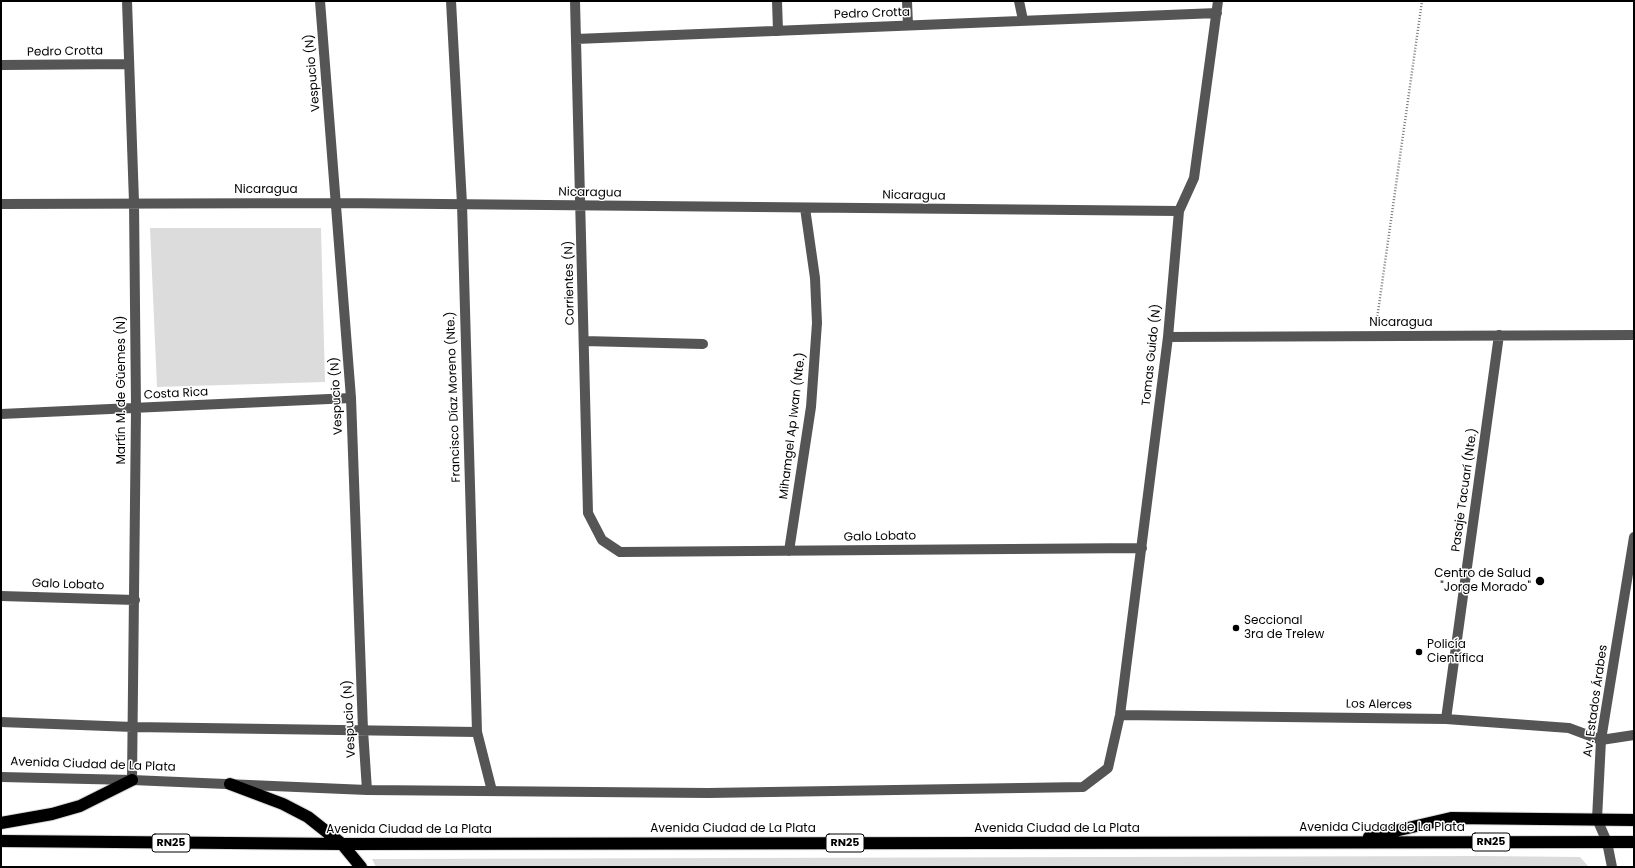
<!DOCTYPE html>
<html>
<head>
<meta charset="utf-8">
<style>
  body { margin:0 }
  #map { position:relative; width:1635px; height:868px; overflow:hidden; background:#fff; font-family:Poppins,sans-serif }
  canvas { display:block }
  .frame { position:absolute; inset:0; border:2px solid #000; pointer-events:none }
</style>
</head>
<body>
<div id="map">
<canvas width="1635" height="868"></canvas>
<div class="frame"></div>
</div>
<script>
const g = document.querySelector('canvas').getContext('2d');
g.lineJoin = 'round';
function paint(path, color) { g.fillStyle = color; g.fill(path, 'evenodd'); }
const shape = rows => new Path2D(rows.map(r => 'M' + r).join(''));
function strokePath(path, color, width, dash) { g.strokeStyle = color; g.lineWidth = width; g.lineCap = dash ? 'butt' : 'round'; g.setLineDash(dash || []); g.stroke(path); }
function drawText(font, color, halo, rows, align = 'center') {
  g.font = font + ' Poppins,sans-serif'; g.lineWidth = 3; g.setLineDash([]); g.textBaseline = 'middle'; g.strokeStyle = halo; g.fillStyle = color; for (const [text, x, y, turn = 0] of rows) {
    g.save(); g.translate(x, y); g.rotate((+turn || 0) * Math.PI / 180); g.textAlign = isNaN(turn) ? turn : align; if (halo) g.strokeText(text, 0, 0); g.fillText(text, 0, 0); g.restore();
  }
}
paint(shape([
  [150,228,321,228,325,382,157,387],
  [1481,856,1580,857,1589,867,376,867,372,859]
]), '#dcdcdc');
const highway = shape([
  [230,784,283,804,308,817,342,844,361,867],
  [1,823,52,814,80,806,132,780],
  [1369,837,1451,818,1634,820],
  [1,841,342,844,1634,842]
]);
strokePath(highway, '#dbdbdb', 14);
strokePath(shape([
  [1377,319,1422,1]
]), '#777', 2.5, [1, 2]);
strokePath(shape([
  [127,1,134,202,136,409,132,780],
  [320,1,351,398,363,730,367,790],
  [451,1,462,204,477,732,492,791],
  [575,1,588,513,602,540,620,552,1142,548],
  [777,1,778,31],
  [907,1,908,25],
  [1019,1,1023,20],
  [576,39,1217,13],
  [1,65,129,64],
  [1,204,336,203,1179,211],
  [1168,337,1634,335],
  [584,341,703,344],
  [1,414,351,398],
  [789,551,811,407,817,323,815,278,805,208],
  [1,596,135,600],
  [1120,715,1446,719,1569,728,1601,740,1634,735],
  [1446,719,1499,335],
  [1,722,133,727,477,732],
  [1,777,132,780,367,790,708,793,1083,787,1108,768,1120,715,1168,337,1179,211,1194,178,1218,1],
  [1612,867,1607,842,1597,819,1601,740,1634,537]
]), '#555', 10);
strokePath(highway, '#000', 12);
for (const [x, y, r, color] of [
  [1540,581,5,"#000"],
  [1236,628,4,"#000"],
  [1419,652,4,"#000"]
]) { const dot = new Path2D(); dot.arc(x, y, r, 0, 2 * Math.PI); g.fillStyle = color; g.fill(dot); strokePath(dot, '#fff', 1.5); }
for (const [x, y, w] of [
  [1491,842,38],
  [171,843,38],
  [845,843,38]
]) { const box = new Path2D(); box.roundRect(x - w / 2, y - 9, w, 18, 3); g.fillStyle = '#fff'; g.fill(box); strokePath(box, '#000', 1); }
drawText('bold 11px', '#000', null, [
  ["RN25",1491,842],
  ["RN25",171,843],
  ["RN25",845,843]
]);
drawText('12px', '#000', '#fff', [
  ["Pedro Crotta",872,14,-2],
  ["Pedro Crotta",65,52,-1],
  ["Vespucio (N)",313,73,-95],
  ["Nicaragua",266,190],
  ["Nicaragua",590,193,1],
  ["Nicaragua",914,196,1],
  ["Corrientes (N)",570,283,-91],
  ["Nicaragua",1401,323],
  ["Tomas Guido (N)",1152,355,-84],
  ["Martín M. de Güemes (N)",122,390,-90],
  ["Costa Rica",176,394,-3],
  ["Vespucio (N)",337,396,-93],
  ["Francisco Díaz Moreno (Nte.)",454,397,-92],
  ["Mihamgel Ap Iwan (Nte.)",793,426,-83],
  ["Pasaje Tacuarí (Nte.)",1465,490,-82],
  ["Galo Lobato",880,537,-1],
  ["Galo Lobato",68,585,2],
  ["Av. Estados Árabes",1596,701,-82],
  ["Los Alerces",1379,705,1],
  ["Vespucio (N)",350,719,-93],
  ["Avenida Ciudad de La Plata",93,765,2],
  ["Avenida Ciudad de La Plata",1382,828],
  ["Avenida Ciudad de La Plata",733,829],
  ["Avenida Ciudad de La Plata",1057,829],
  ["Avenida Ciudad de La Plata",409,830]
]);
drawText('12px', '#000', '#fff', [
  ["Centro de Salud",1531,574,"right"],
  ["\"Jorge Morado\"",1531,588,"right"],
  ["Seccional",1244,621],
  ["3ra de Trelew",1244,635],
  ["Policía",1427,645],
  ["Científica",1427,659]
], 'left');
</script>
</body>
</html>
